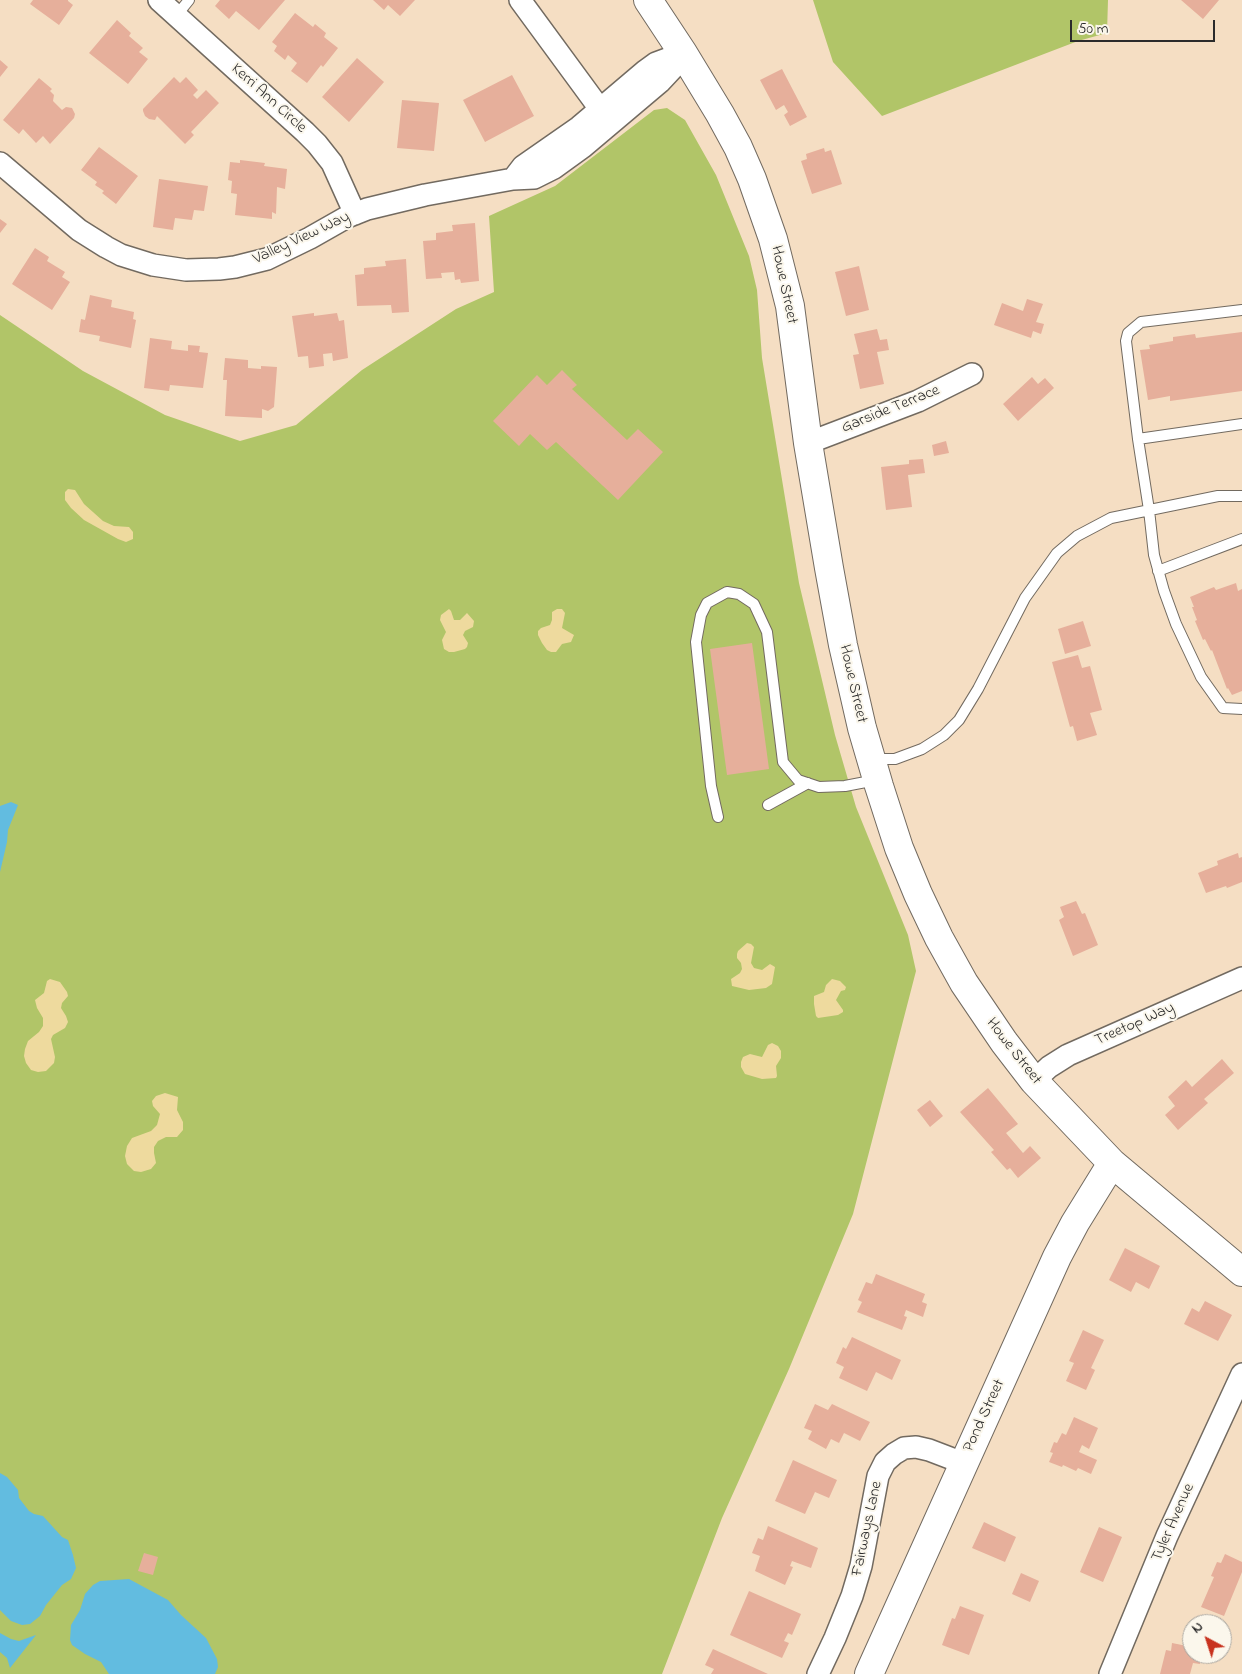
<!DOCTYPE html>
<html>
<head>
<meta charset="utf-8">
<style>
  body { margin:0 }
  #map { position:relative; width:1242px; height:1674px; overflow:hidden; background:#f5dec3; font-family:"Indie Flower",sans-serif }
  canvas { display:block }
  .north { position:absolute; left:1182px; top:1614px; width:50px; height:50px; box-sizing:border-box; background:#fbf7ec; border:1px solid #a8a59f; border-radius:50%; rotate:320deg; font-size:14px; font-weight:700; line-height:20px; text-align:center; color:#2b2b2b }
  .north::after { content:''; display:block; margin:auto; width:18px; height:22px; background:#c8321e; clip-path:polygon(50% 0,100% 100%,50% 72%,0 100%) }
  .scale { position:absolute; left:1070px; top:20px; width:145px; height:22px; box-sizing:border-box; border:2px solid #2b2b2b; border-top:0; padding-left:6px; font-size:15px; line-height:18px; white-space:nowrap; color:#2b2b2b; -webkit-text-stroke:4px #fbf7ec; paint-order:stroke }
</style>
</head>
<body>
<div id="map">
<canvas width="1242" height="1674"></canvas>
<div class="north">N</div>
<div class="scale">50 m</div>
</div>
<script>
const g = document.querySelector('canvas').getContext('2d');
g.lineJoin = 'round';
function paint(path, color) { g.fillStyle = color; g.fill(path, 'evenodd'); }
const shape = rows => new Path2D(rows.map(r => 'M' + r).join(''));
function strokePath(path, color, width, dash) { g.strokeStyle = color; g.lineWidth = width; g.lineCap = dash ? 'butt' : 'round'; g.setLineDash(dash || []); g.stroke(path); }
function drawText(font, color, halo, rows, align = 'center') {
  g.font = font + ' "Indie Flower",sans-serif'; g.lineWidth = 4; g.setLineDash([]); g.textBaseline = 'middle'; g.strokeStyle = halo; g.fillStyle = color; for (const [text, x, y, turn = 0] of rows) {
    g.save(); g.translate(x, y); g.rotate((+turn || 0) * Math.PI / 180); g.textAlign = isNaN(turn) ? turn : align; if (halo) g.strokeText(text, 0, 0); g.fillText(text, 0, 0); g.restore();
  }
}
paint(shape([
  [813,0,1108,0,1107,33,1078,41,882,116,833,62],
  [667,108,685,120,716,175,749,256,757,290,762,358,799,583,835,735,856,807,908,935,916,971,853,1214,789,1369,722,1518,662,1674,0,1674,0,315,83,371,165,415,240,441,296,425,362,370,456,309,494,292,489,216,555,186,654,110]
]), '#b1c568');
paint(shape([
  [68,489,75,490,84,504,103,521,114,526,129,527,133,532,133,539,126,542,118,539,84,520,71,508,65,500,65,492],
  [449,609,451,611,454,620,460,620,467,613,474,621,473,627,465,631,463,635,468,643,467,647,465,649,454,652,449,652,444,649,442,640,446,632,440,620,441,615],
  [557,609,562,609,565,613,562,628,574,635,571,642,562,644,556,652,551,652,547,650,542,643,538,635,538,631,541,628,550,625,552,620,552,612],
  [747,943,751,944,754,947,751,963,754,968,762,970,770,964,775,967,772,984,766,988,749,990,732,986,731,979,740,973,742,969,741,963,737,958,737,954,738,951],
  [50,979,60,982,67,992,68,996,62,1003,61,1008,66,1016,68,1022,65,1028,53,1035,51,1039,55,1057,54,1063,46,1071,38,1072,31,1070,26,1063,24,1056,25,1049,28,1041,39,1032,43,1026,43,1018,37,1008,35,1000,44,993,47,981],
  [832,979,840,981,846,987,845,990,841,991,836,1000,843,1010,843,1012,838,1015,818,1018,816,1016,814,1004,814,996,824,992,826,985],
  [772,1043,778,1046,781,1051,781,1058,776,1066,777,1076,776,1078,762,1079,745,1074,741,1067,741,1062,743,1057,750,1054,762,1057,768,1045],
  [165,1093,178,1097,177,1110,183,1122,183,1130,177,1137,166,1137,158,1141,154,1147,154,1153,156,1163,151,1169,141,1172,134,1171,127,1164,125,1156,127,1146,132,1138,151,1131,157,1125,160,1114,153,1106,152,1101,156,1096]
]), '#eeda9e');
paint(shape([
  [11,802,18,805,8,830,7,842,0,872,0,806],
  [0,1473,7,1477,18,1490,19,1498,29,1511,34,1514,43,1516,62,1537,68,1540,73,1555,76,1568,71,1579,62,1585,46,1605,40,1616,30,1624,22,1625,11,1621,0,1610],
  [129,1579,168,1600,181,1615,206,1638,217,1659,218,1667,215,1674,109,1674,101,1662,85,1654,72,1645,70,1640,71,1625,80,1610,85,1594,93,1585,100,1581],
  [0,1633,11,1639,19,1641,36,1635,10,1668,7,1658,0,1652]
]), '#62bce0');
paint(shape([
  [33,0,68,0,68,1,73,5,59,25,30,4],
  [220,0,285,0,259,30,236,11,229,19,215,6],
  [373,0,415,0,400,16,388,5,384,10],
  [1181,0,1219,0,1203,19],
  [295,13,313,27,315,24,326,33,324,37,338,48,323,67,321,65,307,83,291,71,297,63,288,55,285,60,274,51,277,46,272,42],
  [117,20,131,33,129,36,143,48,139,52,148,59,128,84,89,53],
  [357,58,384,82,349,122,322,97],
  [0,60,8,67,0,77],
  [782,69,807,117,790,126,784,115,788,112,784,105,776,110,760,80],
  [512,75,534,116,485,142,463,100],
  [174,77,180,83,186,77,198,90,193,95,197,99,206,90,219,103,191,132,194,135,185,144,157,116,155,120,149,119,145,116,143,111,143,109],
  [39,78,52,89,50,91,54,95,53,101,62,110,66,107,72,108,75,114,74,118,50,144,43,136,36,143,23,129,19,134,3,120],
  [402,100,439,103,434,151,397,148],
  [99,147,138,176,116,204,102,193,104,191,95,185,97,182,81,170],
  [824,148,825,152,831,150,842,184,812,194,801,161,807,159,806,154],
  [240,160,265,163,264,166,287,169,285,189,277,187,276,214,272,212,272,219,235,215,237,194,231,193,232,181,228,180,230,162,240,163],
  [159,179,208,186,204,211,194,210,192,220,175,218,173,230,153,227],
  [0,219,7,224,0,233],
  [475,223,479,281,461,283,460,279,455,280,454,272,441,273,442,278,426,279,423,241,436,240,436,233,453,231,452,225],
  [35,248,49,257,47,261,65,272,62,277,70,282,52,310,12,284],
  [406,259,409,312,392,313,391,305,357,306,355,275,364,274,364,268,386,266,385,261],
  [859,266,869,310,846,316,835,272],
  [90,295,112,300,111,307,134,312,133,319,136,320,131,348,99,341,100,336,79,332,81,319,85,320],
  [1027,299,1043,304,1036,322,1044,324,1041,334,1033,331,1031,338,994,325,1002,303,1023,311],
  [314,313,314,316,337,313,339,321,344,320,348,358,333,361,332,353,323,354,324,366,309,368,308,356,298,357,292,316],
  [877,329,880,340,887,339,889,350,877,352,884,384,860,389,853,355,859,354,854,334],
  [1242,332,1242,391,1170,401,1170,396,1148,400,1140,350,1150,349,1149,345,1173,341,1173,337,1195,334,1196,338],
  [150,338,172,341,171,349,188,351,188,345,200,346,199,352,208,353,203,388,170,385,169,391,144,388],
  [225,358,248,360,248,368,261,369,261,366,277,367,274,407,268,411,262,409,262,418,225,416,227,380,223,380],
  [562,370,577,385,572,389,627,440,638,429,663,452,618,500,556,442,547,450,530,434,519,446,493,421,537,375,547,385],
  [1032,377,1038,384,1045,378,1054,388,1018,421,1003,404],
  [946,441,949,453,934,456,932,445],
  [923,459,925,473,908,475,912,507,886,510,881,467,909,464,909,460],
  [1236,583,1238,591,1242,589,1242,691,1232,695,1228,688,1227,689,1212,650,1211,651,1205,639,1203,640,1195,621,1197,620,1192,607,1194,607,1190,597,1214,587,1216,590],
  [1083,621,1091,646,1065,654,1058,629],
  [752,643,769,769,727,775,710,649],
  [1078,655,1082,668,1090,666,1102,710,1090,713,1097,735,1077,741,1073,726,1070,727,1052,662],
  [1238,853,1239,858,1242,857,1242,882,1227,888,1226,886,1206,893,1198,873,1218,865,1217,861],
  [1076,901,1082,914,1085,913,1098,945,1073,956,1059,920,1064,917,1060,907],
  [1222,1059,1234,1073,1204,1099,1208,1103,1178,1130,1165,1115,1175,1106,1168,1097,1186,1080,1192,1087],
  [988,1088,1018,1124,1006,1133,1023,1153,1030,1146,1041,1158,1018,1178,1010,1168,1007,1170,991,1152,994,1150,960,1112],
  [930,1100,943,1116,930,1127,917,1110],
  [1125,1248,1160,1266,1149,1289,1136,1282,1131,1292,1109,1280],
  [876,1274,925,1294,922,1302,927,1304,923,1317,906,1310,904,1316,907,1317,902,1330,857,1312,862,1302,858,1300,866,1282,872,1284],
  [1205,1301,1232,1315,1218,1341,1184,1324,1192,1308,1199,1312],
  [1083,1330,1104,1340,1091,1368,1095,1370,1086,1390,1066,1381,1074,1363,1069,1361],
  [852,1337,901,1360,892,1380,876,1372,867,1391,839,1378,844,1367,836,1363,843,1347,846,1349],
  [815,1404,828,1410,832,1404,870,1422,860,1441,844,1433,839,1443,831,1439,826,1449,808,1439,812,1431,804,1428],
  [1074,1417,1098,1428,1089,1449,1082,1445,1079,1452,1097,1460,1091,1474,1078,1468,1076,1471,1063,1465,1062,1467,1049,1462,1053,1453,1050,1452,1054,1442,1057,1443,1062,1433,1066,1435],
  [793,1460,837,1480,829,1498,815,1492,805,1514,775,1501],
  [984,1522,1016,1537,1005,1562,972,1548],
  [768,1526,818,1548,811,1568,792,1561,790,1566,793,1567,785,1585,755,1571,760,1556,752,1553,758,1538,763,1540],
  [1099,1527,1122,1537,1103,1582,1080,1572],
  [144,1553,158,1557,153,1575,138,1571],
  [1225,1554,1242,1562,1242,1572,1224,1616,1201,1607,1214,1577,1211,1576,1217,1562,1221,1563],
  [1021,1573,1039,1581,1030,1602,1012,1594],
  [749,1591,801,1614,792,1635,788,1633,784,1641,789,1643,782,1658,730,1635],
  [960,1606,984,1615,969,1655,942,1645,952,1618,955,1619],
  [1172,1643,1192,1647,1192,1654,1202,1654,1200,1664,1193,1663,1190,1674,1160,1674,1166,1650,1171,1651],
  [713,1649,768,1674,711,1674,714,1669,705,1665]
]), '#e6af9b');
const lane = shape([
  [176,16,189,0],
  [1242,424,1138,439,1149,510,1154,555,1164,591,1176,624,1201,677,1223,708,1242,709],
  [1138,439,1126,341,1128,333,1141,322,1242,310],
  [1158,571,1242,539],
  [872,759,895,759,922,749,944,735,959,720,978,689,1025,598,1057,553,1077,536,1111,518,1218,496,1242,496],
  [768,805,808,783],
  [718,817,711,786,696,642,701,615,707,603,727,592,739,594,754,604,767,632,783,762,798,780,819,787,845,786,876,780]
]);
const street = shape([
  [159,0,305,132,317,144,332,163,355,214],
  [520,0,600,109],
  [0,163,79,230,106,247,121,255,153,265,186,270,219,269,235,267,267,259,310,238,347,217,367,209,425,195,513,179,534,178,554,168,583,147,660,82,674,67,683,53],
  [513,179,523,166,579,127,645,71,656,63,683,53],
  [808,443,918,401,972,374],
  [1034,1081,1049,1067,1068,1055,1242,978],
  [818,1674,835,1638,852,1596,861,1566,878,1476,885,1462,894,1454,904,1448,916,1447,929,1450,963,1463],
  [1110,1674,1167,1536,1242,1374]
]);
const secondary = shape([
  [648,0,683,53,720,114,738,147,752,179,773,239,790,306,808,443,829,568,843,645,862,728,879,786,899,848,918,894,939,938,964,983,1004,1042,1034,1081,1112,1163,1242,1272],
  [869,1674,1057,1257,1075,1223,1112,1163]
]);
strokePath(lane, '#726a60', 12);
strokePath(street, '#726a60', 24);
strokePath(secondary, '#726a60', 30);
strokePath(lane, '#fff', 10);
strokePath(street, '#fff', 21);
strokePath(secondary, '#fff', 28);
drawText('16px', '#2b2b2b', '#fbf7ec', [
  ["Kerri Ann Circle",268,99,42],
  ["Valley View Way",302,239,-25],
  ["Howe Street",783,285,78],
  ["Garside Terrace",891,410,-22],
  ["Howe Street",852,684,77],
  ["Treetop Way",1135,1025,-24],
  ["Howe Street",1013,1052,52],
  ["Pond Street",985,1416,-65],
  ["Tyler Avenue",1174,1523,-66],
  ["Fairways Lane",868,1529,-78]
]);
</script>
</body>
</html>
